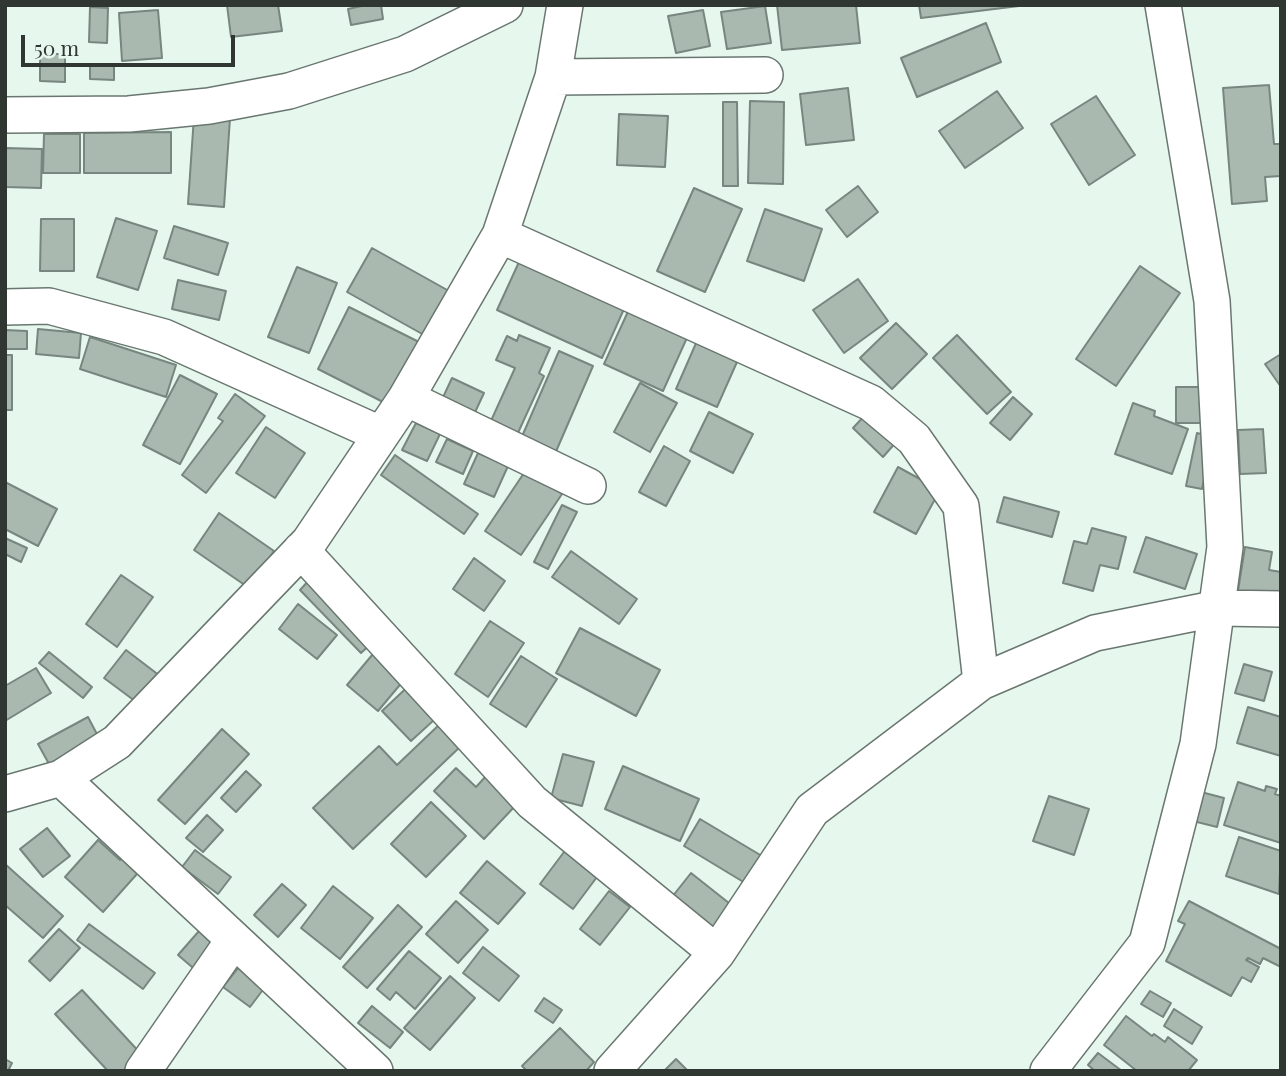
<!DOCTYPE html>
<html>
<head>
<meta charset="utf-8">
<style>
  body { margin:0 }
  #map { position:relative; width:1286px; height:1076px; overflow:hidden; background:#e6f7ee; font-family:"Playfair Display",serif }
  canvas { display:block }
  .frame { position:absolute; inset:0; border:7px solid #303733; pointer-events:none }
  .scale { position:absolute; left:21px; top:35px; width:214px; height:32px; box-sizing:border-box; border:4px solid #303733; border-top:0; padding-left:9px; font-size:21px; line-height:24px; white-space:nowrap; color:#303733; -webkit-text-stroke:5px #e6f7ee; paint-order:stroke }
</style>
</head>
<body>
<div id="map">
<canvas width="1286" height="1076"></canvas>
<div class="frame"></div>
<div class="scale">50 m</div>
</div>
<script>
const g = document.querySelector('canvas').getContext('2d');
g.lineJoin = 'round';
function paint(path, color) { g.fillStyle = color; g.fill(path, 'evenodd'); }
const shape = rows => new Path2D(rows.map(r => 'M' + r).join(''));
function strokePath(path, color, width, dash) { g.strokeStyle = color; g.lineWidth = width; g.lineCap = dash ? 'butt' : 'round'; g.setLineDash(dash || []); g.stroke(path); }
const building = shape([
  [227,5,278,5,282,31,231,37,227,5],
  [366,5,381,5,383,19,351,25,348,9,366,5],
  [777,5,856,5,860,43,782,50,777,5],
  [919,5,1019,5,1019,6,921,18,919,5],
  [765,6,771,43,727,49,721,12,765,6],
  [90,7,108,8,107,43,89,42,90,7],
  [158,10,162,58,122,61,119,13,158,10],
  [703,10,710,46,676,53,668,16,703,10],
  [986,23,1001,62,917,97,901,58,986,23],
  [40,54,65,54,65,82,40,81,40,54],
  [90,65,114,66,114,80,90,79,90,65],
  [1269,85,1274,144,1281,144,1281,176,1265,177,1267,201,1232,204,1223,88,1269,85],
  [848,88,854,140,806,145,800,94,848,88],
  [997,91,1023,128,965,168,939,131,997,91],
  [1096,96,1135,155,1089,185,1051,124,1096,96],
  [750,101,784,102,783,184,748,183,750,101],
  [723,102,737,102,738,186,723,186,723,102],
  [619,114,668,116,665,167,617,165,619,114],
  [194,116,230,118,224,207,188,204,194,116],
  [171,132,171,173,84,173,84,133,171,132],
  [44,134,80,134,80,173,43,173,44,134],
  [5,148,42,149,41,188,5,187,5,148],
  [858,186,878,212,847,237,826,210,858,186],
  [694,188,742,209,705,292,657,271,694,188],
  [765,209,822,229,804,281,747,261,765,209],
  [116,218,157,231,138,290,97,277,116,218],
  [41,219,74,219,74,271,40,271,41,219],
  [174,226,228,243,218,275,164,258,174,226],
  [372,248,449,291,424,335,347,292,372,248],
  [519,262,624,309,602,358,497,310,519,262],
  [1140,266,1180,293,1116,386,1076,359,1140,266],
  [297,267,337,283,309,353,268,337,297,267],
  [858,279,888,321,844,353,813,310,858,279],
  [178,280,226,291,219,320,172,309,178,280],
  [631,305,690,331,663,391,604,364,631,305],
  [349,307,421,343,389,405,318,369,349,307],
  [896,323,927,354,892,389,860,358,896,323],
  [38,329,81,333,79,358,36,354,38,329],
  [5,330,27,331,27,349,5,349,5,330],
  [700,334,741,353,717,407,676,389,700,334],
  [519,335,550,348,539,373,544,376,517,435,490,423,515,368,496,360,507,336,517,341,519,335],
  [957,335,1011,392,987,414,933,358,957,335],
  [90,337,176,365,166,397,80,369,90,337],
  [559,351,593,366,551,463,517,448,559,351],
  [1281,354,1281,387,1265,364,1281,354],
  [5,355,12,355,12,410,5,410,5,355],
  [180,375,217,394,180,464,143,445,180,375],
  [452,378,484,393,470,423,438,408,452,378],
  [640,383,677,403,650,452,614,432,640,383],
  [1176,387,1211,387,1211,423,1176,423,1176,387],
  [235,394,265,416,206,493,182,475,223,421,218,418,235,394],
  [1013,397,1032,414,1010,440,990,423,1013,397],
  [1133,403,1155,411,1154,416,1188,429,1172,474,1115,454,1133,403],
  [709,412,753,434,733,473,690,451,709,412],
  [867,413,897,441,883,457,853,428,867,413],
  [416,423,440,434,427,461,402,450,416,423],
  [266,427,305,453,275,498,236,473,266,427],
  [1263,429,1266,473,1240,474,1238,430,1263,429],
  [1197,433,1213,437,1202,489,1186,486,1197,433],
  [447,439,473,451,463,474,436,462,447,439],
  [664,446,690,461,666,506,639,492,664,446],
  [478,453,508,466,494,497,464,484,478,453],
  [395,455,478,514,464,534,381,475,395,455],
  [898,467,940,490,916,534,874,512,898,467],
  [526,470,562,494,521,555,485,531,526,470],
  [5,482,57,509,38,546,5,529,5,482],
  [1004,497,1059,512,1052,537,997,522,1004,497],
  [562,505,577,512,548,569,534,562,562,505],
  [219,513,274,551,249,588,194,550,219,513],
  [1092,528,1126,537,1118,569,1100,565,1093,591,1063,583,1074,541,1087,544,1092,528],
  [1146,537,1197,554,1185,589,1134,572,1146,537],
  [5,538,27,548,21,562,5,554,5,538],
  [1245,547,1272,552,1269,570,1281,572,1281,597,1238,591,1245,547],
  [571,551,637,599,619,624,552,577,571,551],
  [474,558,505,581,484,611,453,589,474,558],
  [121,575,153,597,117,647,86,624,121,575],
  [312,577,374,641,361,653,300,590,312,577],
  [298,604,337,635,317,659,279,629,298,604],
  [490,621,524,643,488,697,455,674,490,621],
  [580,628,660,670,636,716,556,673,580,628],
  [378,648,409,674,378,711,347,685,378,648],
  [126,650,164,679,143,707,104,678,126,650],
  [49,652,92,687,83,698,39,663,49,652],
  [521,656,557,679,526,727,490,704,521,656],
  [1244,664,1272,672,1264,701,1235,693,1244,664],
  [36,668,51,693,5,721,5,686,36,668],
  [417,678,446,709,411,741,382,711,417,678],
  [1248,707,1281,717,1281,756,1237,743,1248,707],
  [88,717,99,738,49,764,38,744,88,717],
  [441,723,462,745,353,849,313,808,379,746,397,765,441,723],
  [222,729,249,754,185,824,158,800,222,729],
  [563,754,594,762,582,806,551,798,563,754],
  [623,766,699,799,680,841,605,809,623,766],
  [456,768,476,787,487,775,517,804,484,839,434,791,456,768],
  [246,771,261,785,236,812,221,798,246,771],
  [1238,782,1265,791,1266,786,1277,789,1275,794,1281,796,1281,843,1224,825,1238,782],
  [1201,792,1224,798,1217,827,1193,821,1201,792],
  [1049,796,1089,809,1074,855,1033,841,1049,796],
  [431,802,466,836,426,877,391,844,431,802],
  [207,815,223,830,203,852,186,838,207,815],
  [700,819,772,862,755,889,684,846,700,819],
  [47,828,70,856,43,877,20,849,47,828],
  [1239,837,1281,851,1279,894,1226,876,1239,837],
  [98,840,120,860,130,850,145,865,103,912,65,877,98,840],
  [570,844,603,869,573,909,540,884,570,844],
  [195,850,231,877,218,894,182,867,195,850],
  [487,861,525,893,498,924,460,893,487,861],
  [5,864,63,916,43,938,5,905,5,864],
  [691,873,739,911,720,935,672,897,691,873],
  [282,884,306,905,278,937,254,915,282,884],
  [333,886,373,918,340,959,301,928,333,886],
  [609,891,630,907,600,945,580,929,609,891],
  [456,901,488,930,458,963,426,934,456,901],
  [1189,901,1281,949,1281,967,1263,958,1260,964,1248,958,1246,960,1259,967,1251,982,1242,977,1231,996,1166,961,1185,924,1178,921,1189,901],
  [398,905,422,927,367,988,343,967,398,905],
  [89,924,155,973,143,989,77,940,89,924],
  [59,929,80,948,50,981,29,961,59,929],
  [199,931,220,950,199,973,178,955,199,931],
  [483,947,519,976,499,1001,463,973,483,947],
  [409,951,441,978,415,1009,396,992,390,1000,377,989,409,951],
  [239,967,265,987,250,1007,223,987,239,967],
  [450,976,475,998,430,1050,404,1028,450,976],
  [82,990,142,1055,125,1071,108,1071,55,1014,82,990],
  [1150,991,1171,1003,1163,1017,1141,1004,1150,991],
  [544,998,562,1010,553,1023,535,1011,544,998],
  [372,1006,403,1032,390,1048,358,1023,372,1006],
  [1174,1009,1202,1027,1192,1044,1164,1026,1174,1009],
  [1126,1016,1152,1036,1154,1034,1165,1042,1168,1037,1197,1060,1188,1071,1137,1071,1104,1045,1126,1016],
  [560,1028,594,1062,586,1071,527,1071,522,1066,560,1028],
  [1098,1053,1122,1071,1095,1071,1088,1065,1098,1053],
  [5,1059,12,1063,8,1071,5,1071,5,1059],
  [676,1059,688,1071,664,1071,676,1059]
]);
paint(building, '#a9b9b0');
strokePath(building, '#77867e', 2);
const minor = shape([
  [553,77,765,75],
  [5,115,129,114,209,106,289,91,405,54,505,5],
  [500,235,871,403,914,439,961,506,981,682],
  [5,307,49,306,164,337,380,434],
  [406,398,588,486],
  [301,550,532,802,717,953],
  [61,778,375,1071],
  [5,794,61,778,117,742,309,542,406,398,500,235,553,77,565,5],
  [143,1071,233,941],
  [612,1071,717,953,812,810,981,682,1095,633,1219,608,1281,609],
  [1048,1071,1147,943,1198,744,1225,547,1212,301,1163,5]
]);
strokePath(minor, '#697770', 38);
strokePath(minor, '#fff', 35);
</script>
</body>
</html>
